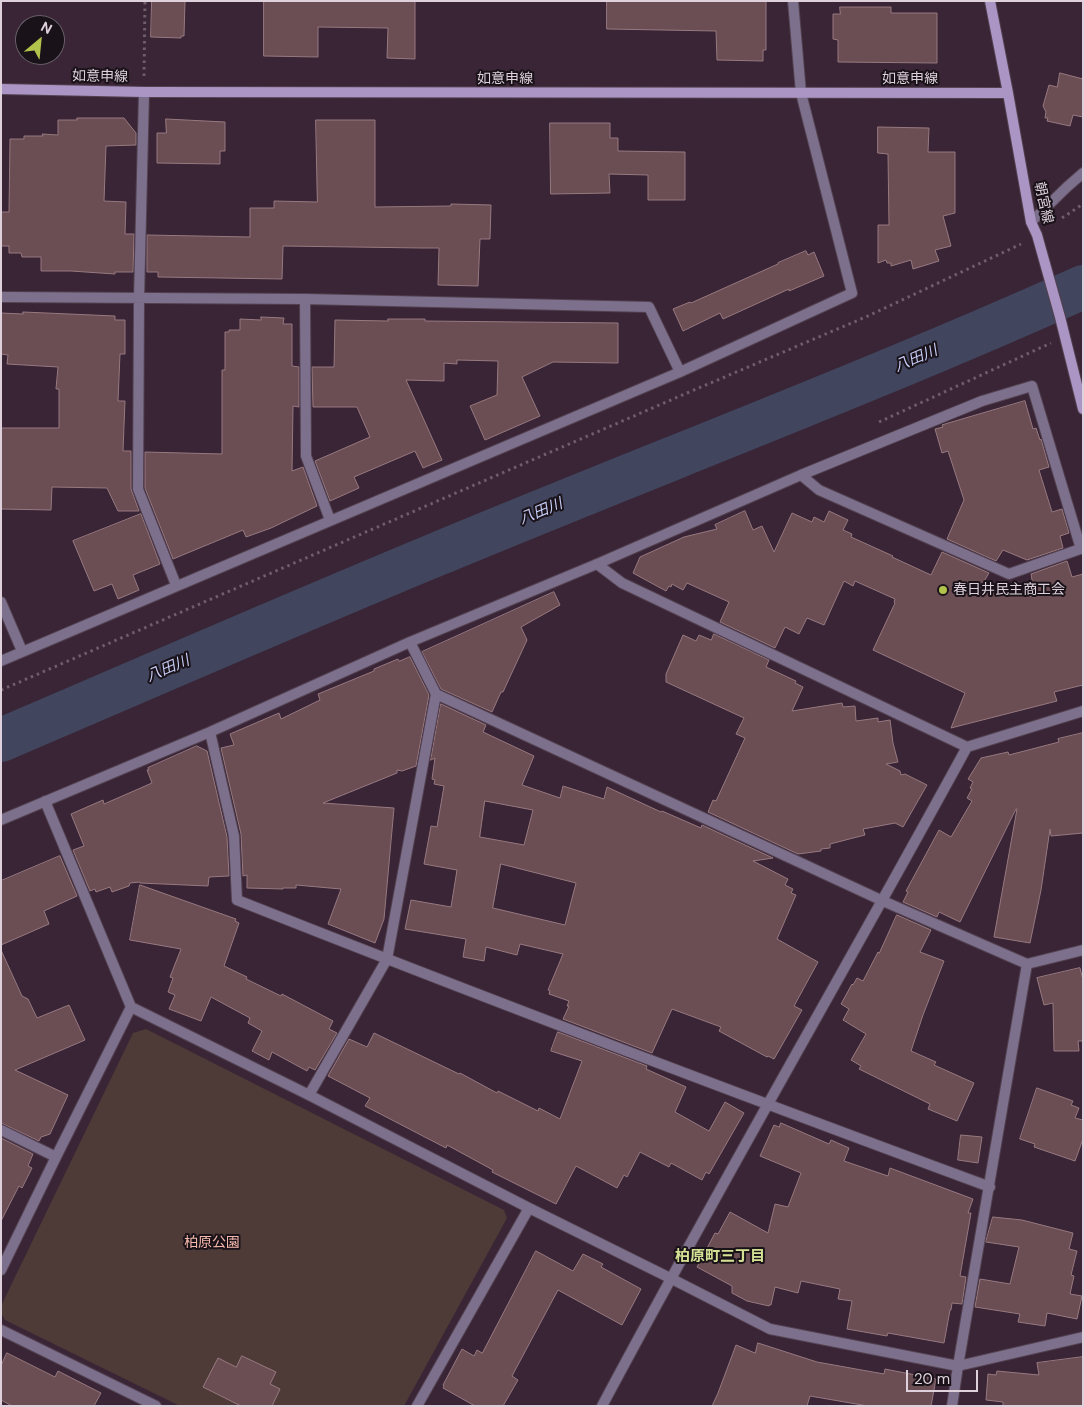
<!DOCTYPE html>
<html>
<head>
<meta charset="utf-8">
<style>
  body { margin:0 }
  #map { position:relative; width:1084px; height:1407px; overflow:hidden; background:#392535; font-family:"DM Sans",sans-serif }
  canvas { display:block }
  .frame { position:absolute; inset:0; border:2px solid #ded1db; pointer-events:none }
  .north { position:absolute; left:15px; top:15px; width:50px; height:50px; box-sizing:border-box; background:#1a1219; border:1px solid #685e67; border-radius:50%; rotate:28deg; font-size:14px; font-weight:700; line-height:20px; text-align:center; color:#ded1db }
  .north::after { content:''; display:block; margin:auto; width:18px; height:22px; background:#b2c34c; clip-path:polygon(50% 0,100% 100%,50% 72%,0 100%) }
  .scale { position:absolute; left:906px; top:1370px; width:72px; height:22px; box-sizing:border-box; border:2px solid #ded1db; border-top:0; padding-left:6px; font-size:15px; line-height:18px; white-space:nowrap; color:#ded1db; -webkit-text-stroke:4px #1a1219; paint-order:stroke }
</style>
</head>
<body>
<div id="map">
<canvas width="1084" height="1407"></canvas>
<div class="frame"></div>
<div class="north">N</div>
<div class="scale">20 m</div>
</div>
<script>
const c = document.querySelector('canvas').getContext('2d');
c.lineJoin = 'round';
function paint(path, color) { c.fillStyle = color; c.fill(path, 'evenodd'); }
function strokePath(path, color, width, dash) { c.strokeStyle = color; c.lineWidth = width; c.lineCap = dash ? 'butt' : 'round'; c.setLineDash(dash || []); c.stroke(path); }
function write(font, color, halo, rows, align = 'center') {
  c.font = font + ' "DM Sans","Noto Sans JP",sans-serif'; c.lineWidth = 4; c.setLineDash([]); c.textBaseline = 'middle'; c.strokeStyle = halo; c.fillStyle = color; for (const [text, x, y, turn = 0] of rows) {
    c.save(); c.translate(x, y); c.rotate((+turn || 0) * Math.PI / 180); c.textAlign = isNaN(turn) ? turn : align; if (halo) c.strokeText(text, 0, 0); c.fillText(text, 0, 0); c.restore();
  }
}
paint(new Path2D(`
  M146 1029 504 1210 507 1218 404 1406H180L5 1320 1 1313V1306L133 1033Z`), '#4e3b37');
strokePath(new Path2D(`
  M1 740C146 678 290 615 435 555 651 465 869 383 1083 287`), '#41455e', 44);
const building = new Path2D(`
  M152 1H185L184 36H181V38L151 37Z
  M264 1H415V59L387 58 388 28 318 27V57L264 56Z
  M607 1H766V50H763V61L717 60 716 31 607 29Z
  M840 7H891V13H937V63L838 62V40L833 39V14H840Z
  M1060 73 1083 79V117L1073 115 1070 126 1047 121 1048 118H1045L1046 112 1043 106 1049 85 1057 87Z
  M77 118H124L136 133V145L106 146 104 201 126 202 125 234H134L133 272H115V274L71 271H41V257H22L21 253H9V246H1V212H9L10 139H24V136H43L42 134 58 135V120H77Z
  M166 119 225 122V151H220V164L157 163V133H166Z
  M316 120H375V207L451 206V204L491 205 490 239H480L478 286 438 285 439 248H422L283 246 282 279 158 277V272H147V235L250 237V208H274V201L317 202Z
  M550 123H610V138H618V151L685 152V200H648V175L609 174 610 193 551 194Z
  M878 127 929 128 928 152H955V213L943 216 951 246 935 250 939 261 913 269 911 260 891 266V263H887L886 260 878 263V225H889L888 154 878 153Z
  M806 251 808 255 814 252 824 276 789 291V289L723 319 720 313 683 331 673 309 690 302 691 303 778 264V263Z
  M23 312 115 316V320H125V354H120L118 401H125L123 451H131V489L139 511H118L107 488 52 487 51 510 1 509V428H59V389H56L58 367 7 364 8 355 1 354V313L23 314Z
  M261 317 284 318 283 324H292V366L299 367V407L293 406 292 471 303 467 317 506 271 528 246 537 243 530 173 559 145 488V452L222 454V370H225V332H229V330H240V319L261 320Z
  M388 319H425V321L618 323V363L553 362 522 377 540 416 485 440 470 406 497 395 498 361 457 360V364L444 363V381L406 380 442 460 423 468 415 451 354 477 359 488 330 501 315 461 370 437 357 407H313L312 367H334L335 320 388 321Z
  M1025 401 1033 429 1036 428 1040 440 1041 439 1049 467 1039 470 1052 512 1062 509 1069 533 1060 536 1063 548 1027 560 1003 550 996 561 947 539 964 500 948 451 942 453 935 429 943 427 942 425 945 424Z
  M745 511 753 530 762 526 774 552 792 513 812 522 814 517 824 522 829 511 848 520 843 530 852 534 851 537 893 556 892 557 931 575 942 552 989 573 980 588 1035 597 1031 574 1067 561 1072 577 1083 574V685L1054 692 1057 701 951 728 965 693 873 650 895 603 894 602 895 599 855 581 853 586 844 581 824 625 807 618 799 634 785 627 775 648 720 622 729 602 687 583 683 590 672 584 671 587 669 586 666 591 633 573 640 557 684 537 717 529 715 525Z
  M141 514 160 564 133 575 139 590 118 599 112 584 94 591 73 541Z
  M554 592 560 605 521 627 527 640 503 692H501L492 712 441 689 422 652Z
  M714 634 769 660 766 667 796 681 795 683 803 687 792 711 842 703 843 707 855 706 856 721 878 718V722L890 720 893 743 898 762 886 764 900 771 901 775 905 774 927 785 903 827 895 823 863 829 865 835 830 844V848L821 849V851L798 854 708 812 713 800 716 801 745 738 736 734 744 718 666 682V674L683 635 696 641 699 635 711 640Z
  M410 657 429 695 416 766 402 771 397 770V773L323 803 394 808 384 919 375 943 328 924 341 889 296 885V888H283V889L247 888V875L243 876 241 834 221 748 234 745 230 734 279 713 281 719 320 700 318 694 374 671V669L398 659 399 661Z
  M441 704 486 725 483 732 534 756 522 785 560 798 563 786 604 799 607 787 661 812 662 811 701 828 702 825 773 858 753 861 788 879 785 885 793 889 791 893 796 895 777 939 818 962 794 1006 802 1010 774 1059 768 1056 767 1057 719 1031 721 1027 672 1009 652 1053 563 1019 569 1006H567L569 1001 549 994 550 991 548 990 563 954 520 944 517 955 486 947 484 961 463 957 466 939 405 929 411 900 451 907 457 870 424 864 431 826 437 827 444 786 434 784 435 780 432 779 435 758 431 760ZM485 801 533 810 524 845 480 837ZM501 864 576 883 565 925 493 908Z
  M1083 733V833L1051 836 1050 829 1041 890 1030 943 994 937 1017 809H1016L960 922 939 912 937 917 903 902 908 892 906 891 939 830 951 837 972 801 967 798 972 789 970 788 973 782 968 779 981 758 1008 752 1009 755 1059 742 1058 739Z
  M197 746 207 751 227 837 229 876 209 877 208 886 140 883V882L130 883 129 886 112 892 110 887 96 892 95 889 90 891 73 850 84 846 71 814 103 800 104 804 152 783 147 770H149L148 768Z
  M60 856 77 896 44 911 49 924 1 945V881Z
  M140 885 236 919 235 921 239 923 224 966 247 977 246 979 281 996 282 994 333 1021 329 1029 337 1033 315 1070 309 1067 307 1071 272 1052 269 1060 252 1051 262 1031 248 1023 250 1018 211 997 201 1021 169 1009 175 995 168 992 173 978 170 977 181 949 130 940Z
  M897 915 931 930 920 952 944 961 923 1015 911 1051 936 1062 934 1065 974 1083 957 1121 928 1109 930 1104 859 1069 861 1066 851 1060 866 1034 843 1020 849 1009 841 1004 852 984 853 985 857 978 863 981 878 952 879 953Z
  M1 950 22 996 28 999 37 1018 69 1005 85 1040 15 1070 68 1095 50 1134 41 1137 39 1141 1 1123Z
  M1080 968 1083 980V1041H1078L1079 1051H1054L1053 1003 1044 1005 1037 978Z
  M558 1032 647 1066 646 1069 686 1087 675 1112 709 1131 725 1102 744 1113 709 1174 706 1172 702 1180 671 1163 669 1167 640 1152 627 1177 624 1175 617 1188 576 1166 556 1204 492 1172 493 1170 447 1145 446 1148 365 1106 370 1098 328 1076 349 1039 367 1047 374 1033 459 1074 460 1073 497 1093 498 1091 538 1111 539 1108 560 1119 582 1061 551 1051Z
  M1037 1088 1073 1101 1071 1105 1079 1108 1075 1118 1083 1120V1139L1075 1161 1034 1147 1035 1144 1020 1139Z
  M781 1123 829 1144 831 1140 849 1148 844 1161 888 1176 890 1168 973 1199 968 1213H971L960 1276 966 1277 962 1304 952 1303 951 1310H950L944 1343 888 1333 887 1336 847 1329 852 1301 838 1299 840 1289 801 1281 798 1293 775 1287 771 1305H769V1306L747 1301 732 1293V1286L697 1267 715 1233 718 1234 730 1212 768 1233 775 1204 788 1207 801 1173 760 1156 774 1125 779 1127Z
  M961 1135 982 1137 978 1163 958 1160Z
  M1 1138 33 1154 28 1166 32 1168 22 1188 19 1186 1 1221Z
  M993 1217 1022 1220 1073 1233 1069 1249 1077 1251 1071 1275 1074 1276 1070 1294 1082 1296 1077 1319 1047 1313 1045 1326 1018 1322 1020 1314 975 1307 980 1279 1010 1284 1019 1247 986 1242Z
  M536 1251 573 1271 583 1254 603 1264 601 1267 641 1289 622 1325 558 1290 512 1376 518 1380 503 1406H475L443 1388 444 1386 443 1385 462 1349 474 1356 477 1350 482 1353Z
  M758 1343 817 1362 884 1374 885 1369 936 1379 931 1406H868L810 1396 807 1406H712L718 1393 736 1345 755 1353Z
  M7 1353 55 1377 58 1371 101 1393 94 1406H12L1 1400V1366Z
  M242 1356 276 1372 270 1384 280 1389 272 1406H241L203 1387 218 1358 236 1367Z
  M1083 1357V1406H1003V1402L986 1400 988 1374 996 1375 997 1371 1039 1375 1037 1363Z`);
paint(building, '#6b4d54');
strokePath(building, '#977980', 1);
const street = new Path2D(`
  M144 92 139 299 138 489 176 585
  M1031 222 1067 187 1083 173
  M1 297 305 299 649 307 680 372
  M305 299 306 456 330 520
  M801 475 819 490 1009 574 1083 548
  M597 564 622 583 967 747
  M1 602 22 651
  M410 642 436 694 883 901 1027 964 1083 950
  M1 661 680 372 852 293 801 93 793 1
  M210 732 234 836 237 900C487 999 738 1094 990 1187
  M1 820 210 732 410 642 597 564 801 475 982 401 1032 386 1081 549
  M131 1007 309 1095 529 1208 670 1278 770 1329 958 1366 1083 1337
  M309 1095 387 959 436 694
  M1 1130 56 1157
  M1 1270 56 1157 131 1007 45 801
  M1 1330 156 1406
  M417 1406 529 1208
  M602 1406C720 1184 847 967 967 747L1083 711
  M952 1406 958 1366 1027 964`);
const secondary = new Path2D(`
  M990 1 1008 93 1031 222 1037 235 1060 317 1083 409
  M1 89 144 92 1008 93`);
strokePath(street, '#534150', 12);
strokePath(secondary, '#534150', 12);
strokePath(new Path2D(`
  M144 76 145 1
  M1062 218 1083 204
  M879 422 1051 343
  M1 690 687 393 868 316 1021 244`), '#6f5d6b', 3, [2.5, 4]);
strokePath(street, '#7d708d', 10);
strokePath(secondary, '#ab95c4', 10);
for (const [x, y, r, color] of [
  [943,590,5,"#b2c34c"]
]) { const dot = new Path2D(); dot.arc(x, y, r, 0, 2 * Math.PI); c.fillStyle = color; c.fill(dot); strokePath(dot, '#1a1219', 2); }
write('14px', '#ded1db', '#1a1219', [
  ["如意申線",100,77,1],
  ["如意申線",505,79],
  ["如意申線",910,79],
  ["朝宮線",1043,203,77]
]);
write('14px', '#ded1db', '#1a1219', [
  ["春日井民主商工会",953,590]
], 'left');
write('14px', '#f5b8ac', '#1a1219', [
  ["柏原公園",212,1243]
]);
write('italic 15px', '#c5ccf6', '#1a1219', [
  ["八田川",916,359,-23],
  ["八田川",541,512,-22],
  ["八田川",168,669,-23]
]);
write('bold 15px', '#d4e195', '#1a1219', [
  ["柏原町三丁目",720,1257]
]);
</script>
</body>
</html>
